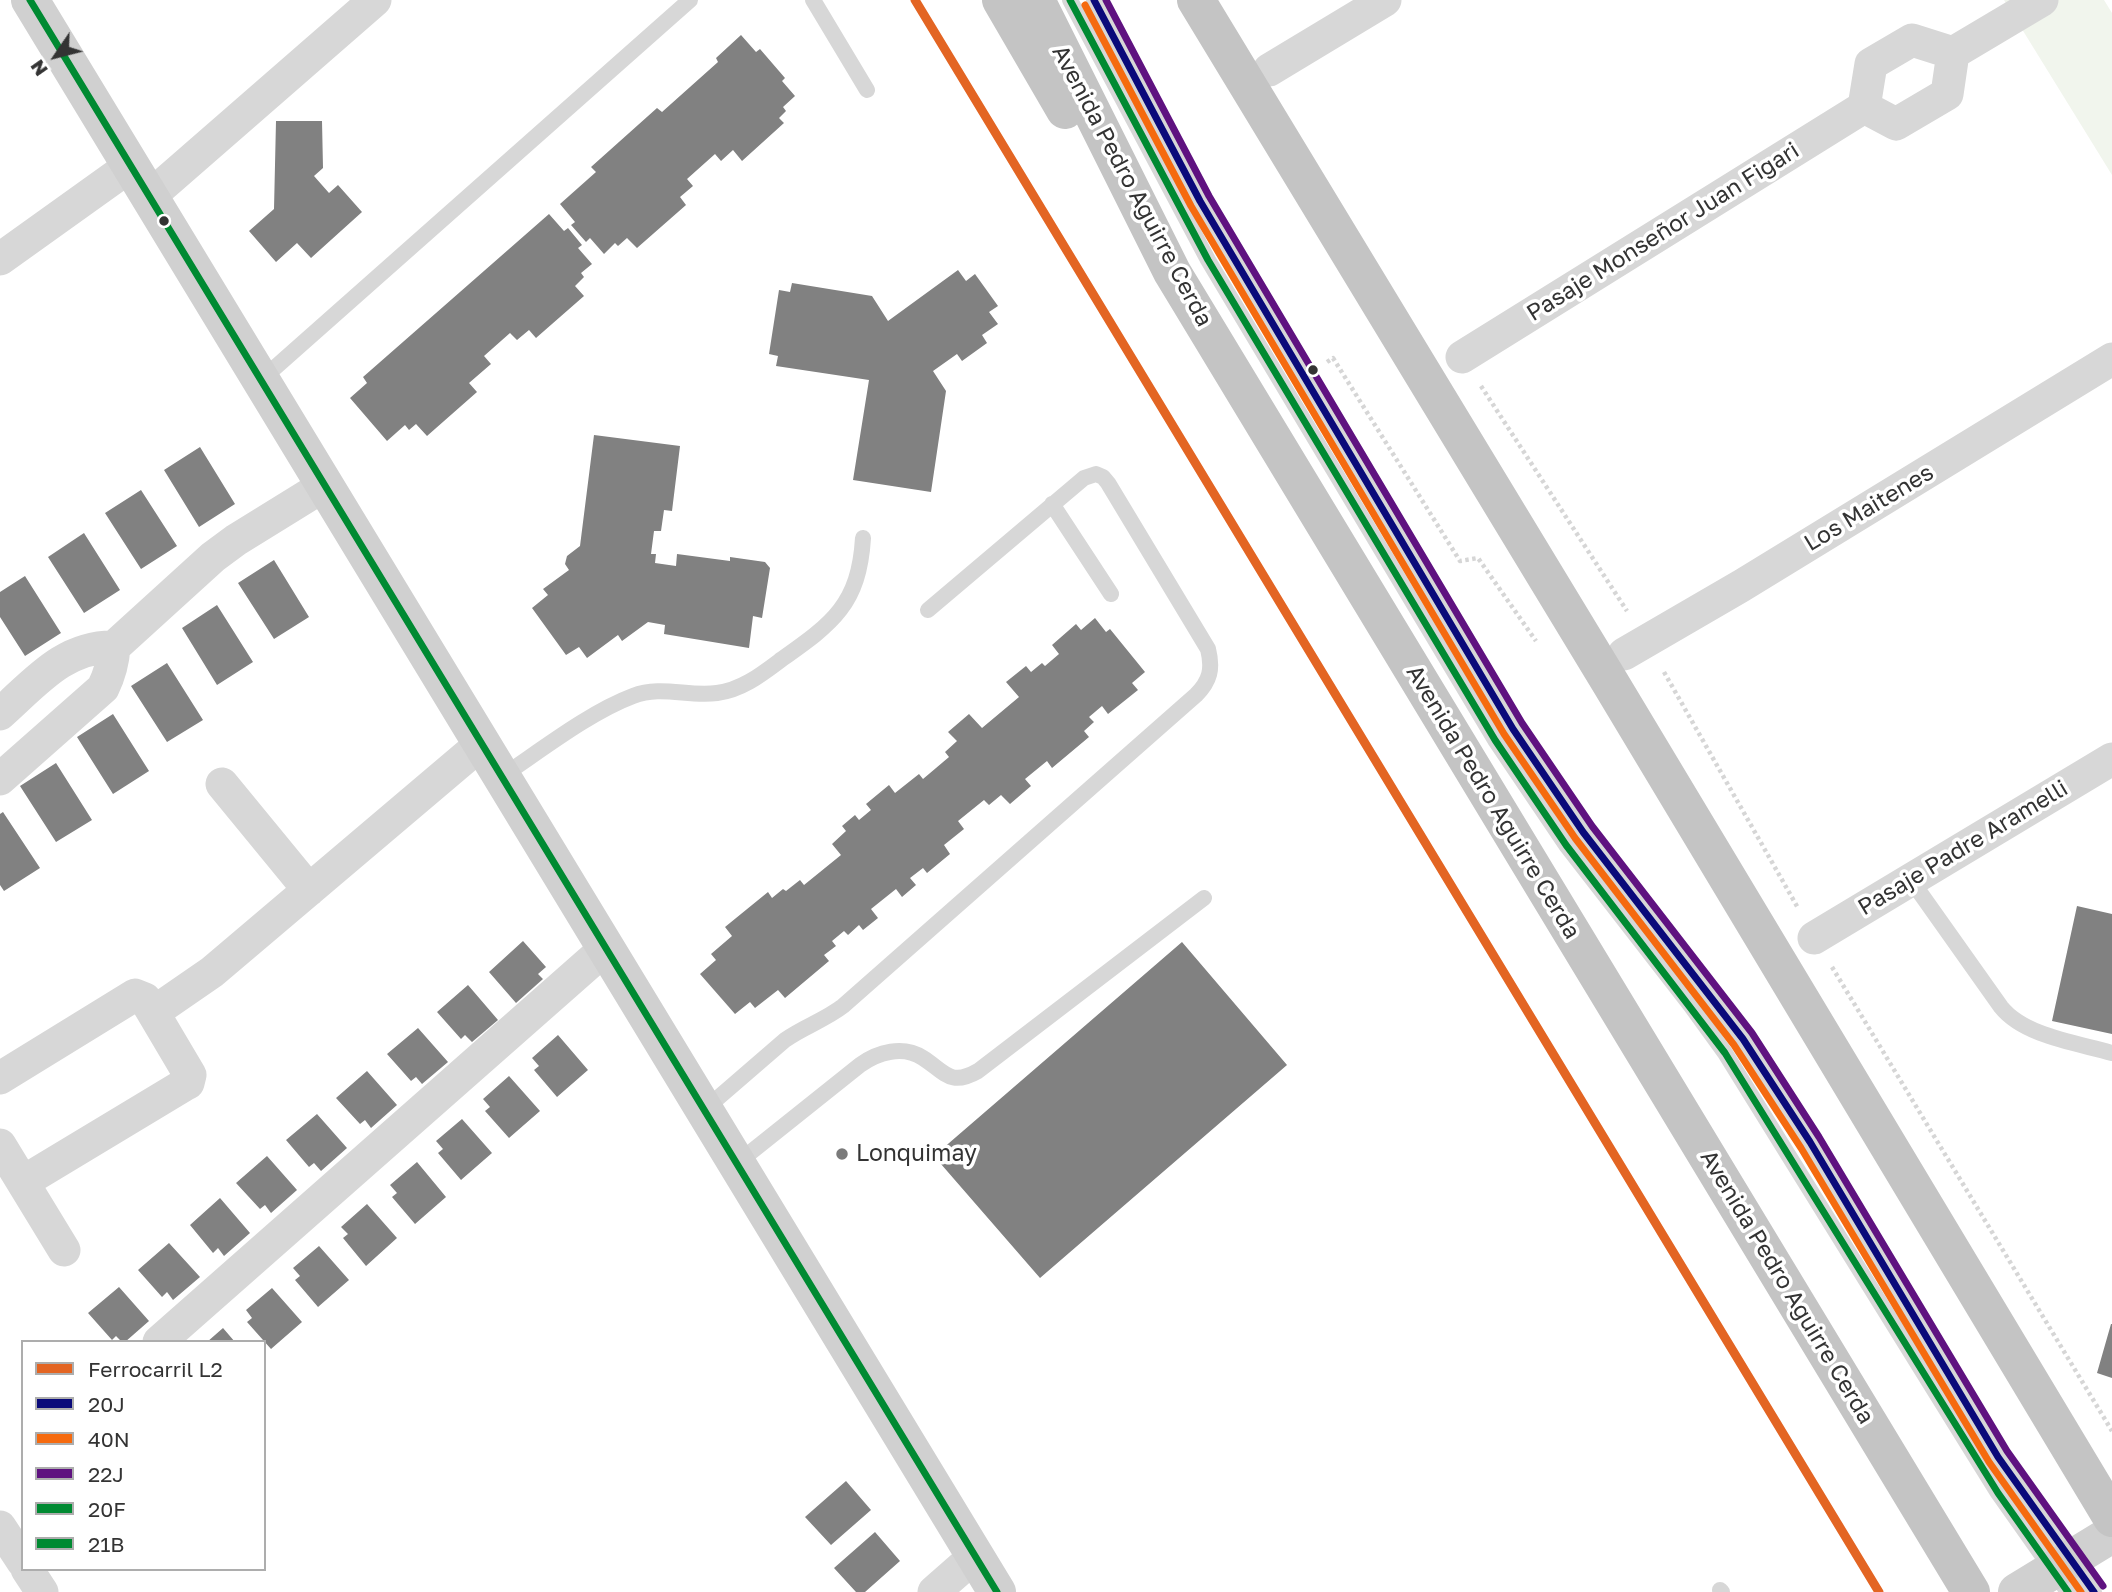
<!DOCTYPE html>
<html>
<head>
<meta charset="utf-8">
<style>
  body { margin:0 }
  #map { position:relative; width:2112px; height:1592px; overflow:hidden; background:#fff; font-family:"Golos Text",sans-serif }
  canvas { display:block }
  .legend { position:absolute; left:21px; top:1340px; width:245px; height:231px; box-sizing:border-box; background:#fff; border:2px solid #adadad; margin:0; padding:9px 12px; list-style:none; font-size:21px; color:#333 }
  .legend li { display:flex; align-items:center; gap:14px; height:35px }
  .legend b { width:35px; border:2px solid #adadad }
  .north { position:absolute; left:21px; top:21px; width:70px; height:70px; -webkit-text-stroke:5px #fff; paint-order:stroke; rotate:235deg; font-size:19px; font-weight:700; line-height:28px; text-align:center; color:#333 }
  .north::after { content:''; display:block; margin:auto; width:24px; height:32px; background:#333; clip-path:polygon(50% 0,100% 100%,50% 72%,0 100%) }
</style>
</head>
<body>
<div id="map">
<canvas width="2112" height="1592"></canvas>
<ul class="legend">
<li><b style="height:9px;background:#e36523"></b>Ferrocarril L2</li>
<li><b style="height:9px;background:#0a0a7a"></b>20J</li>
<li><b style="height:9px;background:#f56a0f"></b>40N</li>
<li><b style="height:9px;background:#5f1280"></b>22J</li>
<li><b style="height:9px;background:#008a32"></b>20F</li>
<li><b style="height:9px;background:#008a32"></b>21B</li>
</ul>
<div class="north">N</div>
</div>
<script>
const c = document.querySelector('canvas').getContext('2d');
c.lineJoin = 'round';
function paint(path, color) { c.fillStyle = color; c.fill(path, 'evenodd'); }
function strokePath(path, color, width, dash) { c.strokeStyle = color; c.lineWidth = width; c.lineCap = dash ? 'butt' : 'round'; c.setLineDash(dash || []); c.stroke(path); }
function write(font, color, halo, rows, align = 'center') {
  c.font = font + ' "Golos Text",sans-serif'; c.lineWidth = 7; c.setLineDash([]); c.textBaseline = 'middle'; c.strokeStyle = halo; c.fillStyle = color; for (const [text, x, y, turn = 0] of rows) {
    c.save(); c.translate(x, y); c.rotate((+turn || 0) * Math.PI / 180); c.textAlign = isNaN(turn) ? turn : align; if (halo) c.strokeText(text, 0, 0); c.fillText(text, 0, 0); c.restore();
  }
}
paint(new Path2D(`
  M2004 0H2104L2112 13V175Z`), '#f1f5ed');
paint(new Path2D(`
  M741 35 756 52 760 49 785 78 782 81 795 96 783 107 786 111 779 118 784 123 742 161 733 150 721 161 715 154 687 179 693 186 680 197 686 205 637 248 627 238 618 246 615 243 604 254 590 238 586 242 571 225 575 222 560 204 596 172 591 167 657 108 662 112 718 62 716 58Z
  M276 121H322L323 168 314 176 329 193 338 185 362 212 311 258 297 243 276 262 249 231 274 209Z
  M549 214 564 231 568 228 582 245 578 248 592 264 581 273 584 277 575 286 584 296 536 338 529 330 517 340 510 333 484 356 491 364 469 383 477 392 427 436 416 424 409 430 405 425 387 441 350 398 367 383 363 377Z
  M958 270 966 281 975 274 998 306 989 312 998 324 982 335 987 343 962 361 957 354 933 371 946 391 931 492 853 480 869 380 776 366 778 356 769 354 779 290 790 292 792 283 872 296 888 321Z
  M594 435 680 446 672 511 664 510 661 531H654L651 554H656L655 563 676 566 677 554 730 561V557L765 562 770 568 762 618 753 616 749 648 664 634 665 625 648 622 622 641 618 635 587 658 579 647 566 655 532 608 548 595 543 589 569 570 565 564 567 556 580 546Z
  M200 447 235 504 199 527 164 470Z
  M141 490 177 546 141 569 105 513Z
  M84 533 120 590 84 613 48 557Z
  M274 560 309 617 274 639 238 583Z
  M25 576 61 633 25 656 0 617V592Z
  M217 605 253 662 217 685 182 628Z
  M1095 618 1106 632 1110 629 1145 672 1132 683 1138 690 1108 714 1102 706 1089 717 1094 722 1084 731 1089 737 1052 768 1047 761 1025 779 1031 786 1010 804 1001 795 989 805 984 800 958 821 964 829 944 845 950 854 927 873 923 868 910 878 916 885 902 897 896 889 871 909 878 918 863 930 859 925 848 935 844 931 832 941 836 946 824 955 829 961 785 998 778 990 755 1008 750 1002 735 1014 700 974 716 960 711 954 732 936 725 927 768 892 772 898 783 889 786 891 800 880 804 885 841 855 832 844 846 831 842 826 855 815 859 820 871 810 866 804 889 785 895 793 919 774 923 779 949 757 945 752 957 741 948 732 969 714 982 728 1019 697 1006 682 1026 666 1031 672 1042 663 1045 666 1059 654 1052 645 1076 624 1081 630Z
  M167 663 203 720 167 742 131 686Z
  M113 714 149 771 113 794 77 737Z
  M56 763 92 820 56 842 20 786Z
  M3 812 40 868 4 891 0 885V814Z
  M2077 906 2112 914V1034L2052 1021Z
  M523 941 546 967 538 974 543 979 516 1003 489 972Z
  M1182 942 1287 1065 1040 1278 934 1156Z
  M468 985 498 1020 472 1042 465 1035 461 1039 437 1012Z
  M418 1028 448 1062 422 1084 416 1077 411 1081 387 1054Z
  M558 1035 588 1070 557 1097 534 1070 539 1066 532 1058Z
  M367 1071 397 1105 371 1128 365 1120 360 1124 336 1098Z
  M509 1076 540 1111 509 1138 485 1111 490 1107 483 1099Z
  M317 1114 347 1148 321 1171 314 1163 309 1167 286 1140Z
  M462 1119 492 1153 461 1180 438 1153 443 1149 436 1141Z
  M267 1156 297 1190 271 1213 265 1205 260 1209 236 1183Z
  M417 1162 446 1197 415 1224 392 1197 397 1193 390 1185Z
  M220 1198 250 1233 224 1256 218 1248 213 1253 190 1225Z
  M367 1204 397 1238 366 1266 343 1238 348 1234 341 1227Z
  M169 1243 200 1277 173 1300 167 1292 162 1297 138 1270Z
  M319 1246 349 1280 318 1307 295 1280 300 1276 293 1268Z
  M119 1287 149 1321 125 1342H122L116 1336 112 1340 88 1313Z
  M272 1288 302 1322 271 1349 247 1322 252 1318 246 1310Z
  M2111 1324H2112V1378L2097 1373Z
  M223 1328 235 1342H207Z
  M846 1481 871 1510 831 1545 805 1517Z
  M875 1532 900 1561 865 1592H856L834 1568Z`), '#818181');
strokePath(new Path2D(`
  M1327 362 1333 358 1460 561 1478 558 1536 641
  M1481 386 1627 611
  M1664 672 1798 908
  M1832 967 2112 1431`), '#d6d6d6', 4.5, [3.5, 3.5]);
strokePath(new Path2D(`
  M813 0 867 90
  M1070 0 1208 260 1495 740 1566 845 1691 1006 1725 1053 1998 1493 2068 1592
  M1094 0 1200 201 1513 729 1583 832 1743 1039 1810 1142 1998 1457 2094 1592
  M261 380 690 0
  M1052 504 1111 594
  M501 777C540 751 590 712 633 696 661 685 688 697 717 693 742 690 762 674 782 659 833 623 859 604 863 538
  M1911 880 2001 1007C2024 1036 2077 1043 2112 1053
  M704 1110 785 1040C803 1027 825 1020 843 1006L1196 695C1210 681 1213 669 1208 649L1108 483 1103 477 1096 474 1084 478 928 610
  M736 1164 860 1065C878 1052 903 1045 923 1058 945 1072 950 1087 978 1071L1204 898
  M1720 1590 1722 1592`), '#d7d7d7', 16);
strokePath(new Path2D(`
  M1953 53 1947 94 1896 124 1864 107 1871 64 1912 40 1953 53 2042 0
  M1269 70 1385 0
  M149 197 375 0
  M0 259 130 166
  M1462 357 1864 107
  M1624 654 1741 586 2112 359
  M0 714C35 683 64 646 114 647L213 557 236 540 325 485
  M0 779 103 688C110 674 113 663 114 647
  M222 784 309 890
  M1814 938 2112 759
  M154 1012 212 972 481 744
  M0 1078 135 995 145 999 190 1075 188 1083 184 1085 23 1182
  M0 1145 64 1250
  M159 1342 606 948
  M0 1527 23 1562
  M27 1569 42 1592
  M934 1592 975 1556`), '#d7d7d7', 33);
strokePath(new Path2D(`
  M30 0 997 1592
  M2017 1592 2112 1534`), '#d0d0d0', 38);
strokePath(new Path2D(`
  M1001 0 1065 110
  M1036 0 1172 272 1971 1592
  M1196 0 1611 684 2112 1518`), '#c4c4c4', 38);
strokePath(new Path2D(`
  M1094 0 1200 201 1513 729 1583 832 1743 1039 1810 1142 1998 1457 2094 1592`), '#0a0a7a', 7);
strokePath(new Path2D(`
  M1085 5 1191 206 1504 734 1575 838 1734 1045 1801 1148 1989 1462 2081 1592`), '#f56a0f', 7);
strokePath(new Path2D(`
  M1106 0 1209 196 1522 723 1592 826 1752 1033 1819 1137 2007 1451 2103 1586`), '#5f1280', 7);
strokePath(new Path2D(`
  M1070 0 1208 260 1495 740 1566 845 1725 1053 1998 1493 2068 1592`), '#008a32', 7);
strokePath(new Path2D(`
  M30 0 997 1592`), '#008a32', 7);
strokePath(new Path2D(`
  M915 0 1879 1592`), '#e36523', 9);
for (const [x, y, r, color] of [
  [164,221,6,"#333"],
  [1313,370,6,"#333"],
  [842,1154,7,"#7a7a7a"]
]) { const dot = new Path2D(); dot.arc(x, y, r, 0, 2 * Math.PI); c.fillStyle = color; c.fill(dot); strokePath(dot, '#fff', 2.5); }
write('23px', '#333', '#fff', [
  ["Avenida Pedro Aguirre Cerda",1132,186,62],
  ["Pasaje Monseñor Juan Figari",1663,232,-32],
  ["Los Maitenes",1869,508,-31],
  ["Avenida Pedro Aguirre Cerda",1493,802,59],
  ["Pasaje Padre Aramelli",1963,848,-31],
  ["Avenida Pedro Aguirre Cerda",1787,1287,59]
]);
write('23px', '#333', '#fff', [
  ["Lonquimay",856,1154]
], 'left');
</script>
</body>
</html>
